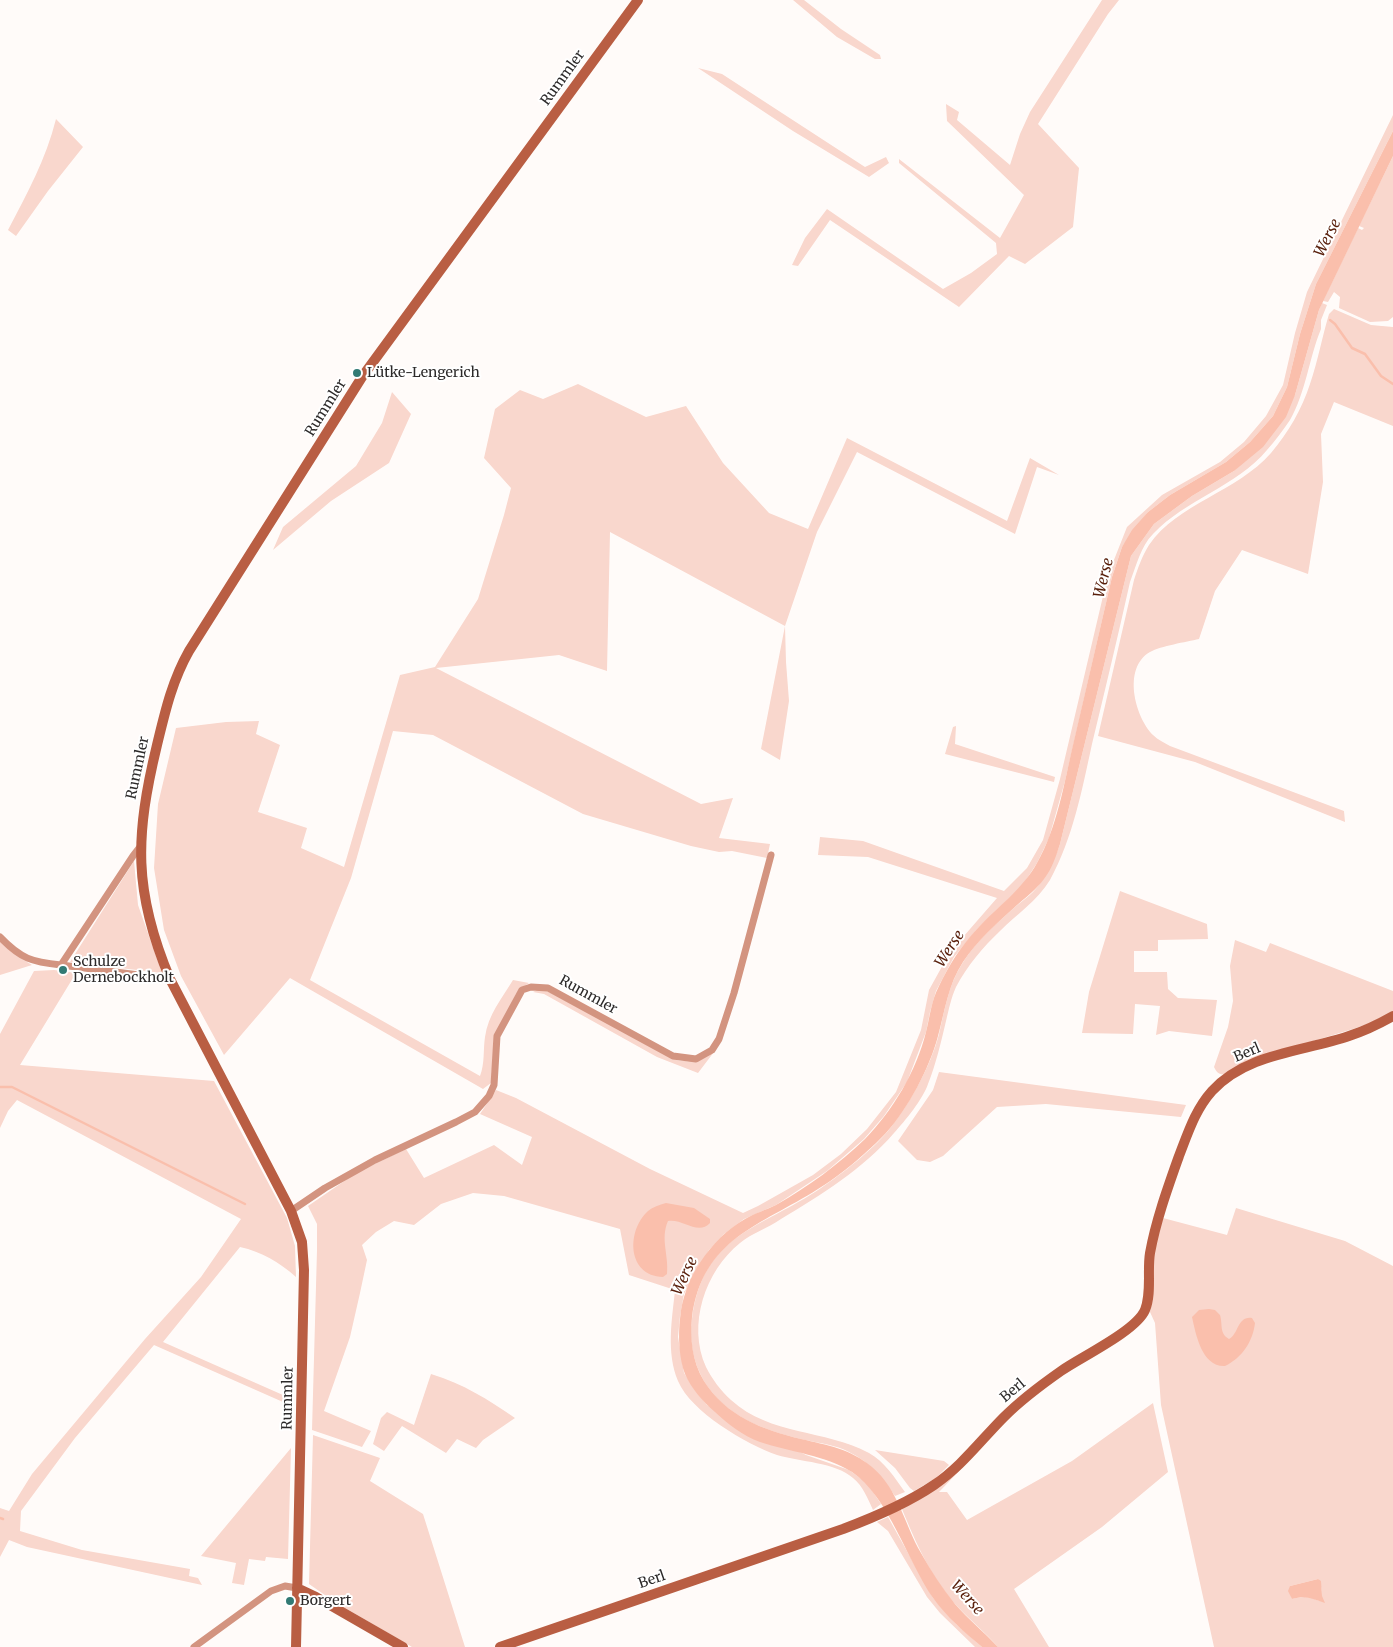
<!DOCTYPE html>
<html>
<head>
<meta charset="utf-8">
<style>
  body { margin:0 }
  canvas { display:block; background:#fffbf9 }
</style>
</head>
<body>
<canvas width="1393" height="1647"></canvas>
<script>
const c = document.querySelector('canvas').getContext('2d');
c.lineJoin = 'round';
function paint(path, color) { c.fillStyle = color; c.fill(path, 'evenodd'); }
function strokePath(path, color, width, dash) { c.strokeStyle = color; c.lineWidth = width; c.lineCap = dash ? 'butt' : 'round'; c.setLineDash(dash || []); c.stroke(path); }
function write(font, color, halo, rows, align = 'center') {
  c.font = font + ' Merriweather,serif'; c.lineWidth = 4; c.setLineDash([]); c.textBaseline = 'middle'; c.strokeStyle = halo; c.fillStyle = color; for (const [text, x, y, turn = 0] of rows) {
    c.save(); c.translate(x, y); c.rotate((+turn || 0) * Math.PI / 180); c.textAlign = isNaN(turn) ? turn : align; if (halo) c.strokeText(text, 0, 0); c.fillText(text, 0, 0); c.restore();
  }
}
paint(new Path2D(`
  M793 0H804L841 29 880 55 881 59H875L837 37Z
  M1102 0H1119L1108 14 1038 124 1079 168 1073 227 1025 264 1009 256 959 307 830 220 798 266 792 265 805 238 827 209 943 289 971 273 997 254 996 243 899 163V159L1000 238 1024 195 947 121 946 104 959 112 957 120 1010 165 1020 134 1030 112Z
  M698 68 722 74 865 167 886 157 889 163 869 177 793 131Z
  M1393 115V131L1316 284 1300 334 1287 387 1273 416 1250 442 1226 462 1170 495 1148 512 1122 547 1112 577 1065 781 1049 838 1037 863 1022 886 978 928 954 957 936 991 930 1012 926 1032 907 1082 884 1116 864 1139 827 1171 776 1205 744 1219 724 1234 709 1250 684 1294 680 1316 678 1337 684 1373 695 1390 707 1405 806 1455 849 1470 867 1483 881 1504 873 1510C868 1499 863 1486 853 1478 835 1462 800 1462 777 1455 746 1444 691 1412 678 1381 666 1352 672 1320 675 1290L629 1275 620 1229 504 1196 473 1193 441 1204 414 1225 394 1221 376 1232 362 1245 367 1260 360 1293 350 1337 324 1411 371 1431 362 1447 312 1430 317 1250V1224L308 1206 356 1173 406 1149 424 1178 494 1145 522 1165 532 1137 480 1114 496 1090 516 1098 650 1169 743 1213 758 1206 813 1175 841 1154 867 1129 896 1092 921 1030 929 990 950 952 997 898 868 857 818 855 820 837 863 841 1004 891 1027 868 1043 840 1060 779 1108 575 1127 527 1162 495 1220 462 1244 442 1266 416 1283 385 1295 333 1307 292Z
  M56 119 83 147 48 191 16 236 8 230C27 194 46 159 56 119Z
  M1393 156V317L1388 321 1370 322 1339 308 1340 297 1334 292 1328 302 1323 301 1358 228 1362 230 1364 228 1359 226Z
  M1322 303 1327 305 1321 320V329C1309 358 1306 392 1290 420 1283 430 1275 441 1267 450 1236 487 1186 499 1153 534 1141 546 1136 566 1130 582 1118 636 1105 690 1092 744 1082 790 1073 838 1050 880 1037 901 1017 914 1000 931 983 947 967 966 956 987 951 998 949 1009 946 1021 941 1042 936 1064 928 1084 923 1099 905 1121 894 1133 863 1169 821 1195 781 1219 768 1228 752 1233 740 1243 705 1271 687 1325 706 1367 712 1379 721 1391 731 1400 771 1436 824 1429 869 1453 884 1461 895 1478 905 1492L895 1496C882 1478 870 1462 849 1452 836 1445 819 1443 805 1440 765 1431 726 1417 704 1381 693 1362 689 1341 692 1319 703 1233 761 1229 821 1188 843 1173 871 1151 888 1131 909 1105 931 1066 939 1034 945 1009 948 986 962 964 975 942 996 924 1015 907 1021 902 1028 897 1033 892 1045 879 1054 861 1060 844L1131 556 1154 524 1192 496 1234 471 1295 395 1319 310Z
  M1334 309 1371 325 1393 327V426L1334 402 1321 434 1323 482 1308 574 1242 550 1215 591 1199 639C1186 642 1161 646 1150 652 1122 668 1135 717 1153 735 1158 740 1165 743 1170 746L1344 811 1345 822 1195 762 1098 736 1134 580C1138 568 1142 556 1149 545 1178 503 1237 492 1271 453 1288 433 1302 409 1310 384 1318 361 1322 337 1329 314Z
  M578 384 646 417 686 406 723 463 769 513 808 529 847 438 1007 521 1030 458 1059 475 1037 467 1015 534 857 452 817 532 785 626 786 662 789 701 780 760 761 749 785 626 610 532 607 671 559 655 436 668 701 804 733 798 719 838 770 844 767 858 732 851 719 852 691 846 583 814 433 735 393 731 351 878 310 980 480 1076C485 1063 483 1050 485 1037 488 1015 502 998 513 980L529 983 521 988 516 994 494 1039 491 1083 483 1089 290 978 224 1055 181 976 164 930 154 868 158 804 176 728 226 722 259 721 256 734 280 745 258 812 307 828 301 848 344 867 400 675 435 667 478 599 504 515 511 488 484 458 495 409 520 390 543 399Z
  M392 392 411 414 389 463 331 501 273 550 283 527 356 466 382 423Z
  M956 726 955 744 1055 777 1054 782 945 754 953 727Z
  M134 861 138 905 162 973 70 962Z
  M1120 891 1207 924 1208 939 1158 940V951H1134V972H1167L1168 989 1178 998 1217 1000 1212 1036 1169 1031 1156 1035 1160 1006 1135 1004 1133 1034 1082 1033 1089 992Z
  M1235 940 1266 952 1270 943 1393 991V1011L1376 1021 1353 1029 1267 1055 1226 1074C1219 1075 1217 1073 1214 1067L1228 1027 1233 1001 1230 966Z
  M0 941 19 957 32 965 0 975Z
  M54 970 76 973 20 1065 214 1081 287 1218 295 1246 296 1277C279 1262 262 1252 240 1247L163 1342 292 1399V1406L154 1345 75 1438 21 1511 20 1531 82 1550 190 1569 189 1576 198 1578 202 1585 27 1547 9 1540 0 1557V1508L9 1511 32 1474 145 1339 201 1277 241 1219 17 1100 8 1111 0 1128V1034L34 971Z
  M537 990 547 991 676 1060C694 1063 699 1060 714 1052L698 1073 657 1057 544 994 533 992Z
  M939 1072 1186 1105 1181 1117 1046 1104 997 1107 943 1156 930 1162 917 1160 898 1141 933 1090Z
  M1236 1208 1345 1241 1393 1266V1647H1214L1161 1405 1155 1323 1150 1312 1155 1241 1163 1218 1227 1235ZM1318 1579C1322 1587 1323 1593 1319 1601 1311 1596 1301 1596 1292 1599L1290 1586Z
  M431 1374C464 1384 487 1399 515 1418L483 1440 476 1448 457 1439 446 1453 402 1426 384 1451 373 1444 381 1418 387 1412 414 1425Z
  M1153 1403 1168 1472 1102 1527 1014 1589 1049 1647H998C985 1632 970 1620 957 1606 931 1578 916 1543 902 1509L962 1466 963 1467 939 1492H947L967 1520 1072 1461Z
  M313 1435 380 1458 370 1481 423 1514 465 1647H412L335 1602 309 1584Z
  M291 1448 288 1559 266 1557 265 1561 249 1559 244 1585 232 1583 236 1563 201 1556Z
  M875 1450 944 1461 949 1465 936 1478 914 1491 910 1488 895 1468Z
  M888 1517 933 1598 956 1624 982 1647H975L940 1613 927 1597 888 1531 877 1522Z`), '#f9d7cd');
paint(new Path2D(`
  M1393 131V156L1319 310 1295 395 1286 417 1263 447 1234 471 1192 496 1154 524 1131 556 1060 844C1056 856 1052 869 1044 879 1036 890 1026 897 1016 906 997 923 977 941 963 962 948 985 945 1010 938 1036 930 1067 908 1109 886 1133 870 1150 839 1177 818 1189 760 1226 703 1238 692 1317 690 1339 692 1361 704 1381 726 1416 763 1430 801 1439 827 1445 851 1449 872 1467 899 1490 904 1524 921 1553 931 1571 942 1588 955 1604 968 1619 984 1632 998 1647H982C964 1632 947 1617 933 1598 908 1562 888 1496 852 1472 825 1455 790 1452 760 1442 743 1436 728 1424 715 1412 703 1402 691 1388 685 1374 679 1359 678 1335 680 1319 683 1280 710 1239 745 1219 755 1213 766 1210 776 1205 808 1187 839 1164 865 1139 893 1110 916 1072 926 1032 930 1017 931 1001 939 986 949 965 961 946 977 929 997 907 1022 890 1037 863 1057 828 1064 784 1073 745 1086 689 1099 633 1112 577L1122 547 1132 530 1148 512 1170 495 1226 462 1250 442 1273 416 1287 387 1300 334 1316 284Z
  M666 1203 694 1208 710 1219V1223C698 1236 682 1218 668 1221 660 1239 669 1255 667 1274L663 1277C627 1276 626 1231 648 1211 653 1207 659 1205 666 1203Z
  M1209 1309 1215 1310 1220 1315C1223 1325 1219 1333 1229 1339 1239 1334 1237 1316 1252 1318L1255 1323C1253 1341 1242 1358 1225 1366 1202 1367 1196 1335 1192 1317L1199 1310Z
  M1318 1579 1321 1581 1322 1596 1325 1603C1311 1599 1307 1595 1292 1599L1288 1591 1290 1586Z`), '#fabfac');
strokePath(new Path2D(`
  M1330 320 1335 324 1352 348 1365 354 1381 376 1393 384
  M0 1087H12L245 1204
  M0 1518 3 1519`), '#fabfac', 2.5);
strokePath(new Path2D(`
  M140 847 133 856 61 965 170 979
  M0 937C21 959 32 962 61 965
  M291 1211 325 1188 375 1160 456 1122 475 1112 489 1096 494 1085 497 1036 522 990 531 987 548 988 673 1056 696 1059 712 1050 719 1039 734 993 771 855
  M194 1647 271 1591 285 1586 297 1588`), '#d39480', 7);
strokePath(new Path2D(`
  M297 1588 316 1597 403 1647
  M296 1647 304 1270 302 1242 291 1211 170 979C133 891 135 836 157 745 165 712 172 681 189 651L362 377 638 0
  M500 1647 843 1529C875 1517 906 1504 934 1485 961 1467 981 1440 1004 1417 1021 1400 1041 1385 1061 1371 1081 1357 1136 1331 1145 1310 1152 1293 1147 1271 1150 1253 1156 1220 1168 1187 1179 1156 1188 1133 1195 1110 1212 1091 1247 1053 1302 1052 1349 1036 1364 1031 1379 1024 1393 1016`), '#b95e43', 10);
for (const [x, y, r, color] of [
  [357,373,5,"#327a74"],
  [63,970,5,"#327a74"],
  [290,1601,5,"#327a74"]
]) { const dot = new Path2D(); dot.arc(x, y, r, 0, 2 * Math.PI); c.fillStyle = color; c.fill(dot); strokePath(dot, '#fff', 2); }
write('14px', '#2c2a2a', '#fff', [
  ["Rummler",563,78,-54],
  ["Rummler",326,408,-58],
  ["Rummler",138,768,-78],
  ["Rummler",588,995,29],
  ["Berl",1247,1053,-23],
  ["Berl",1013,1391,-40],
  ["Rummler",288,1398,-89],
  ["Berl",652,1580,-19]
]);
write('14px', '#2c2a2a', '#fff', [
  ["Lütke-Lengerich",367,373],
  ["Schulze",73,962],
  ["Dernebockholt",73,978],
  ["Borgert",300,1601]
], 'left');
write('italic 15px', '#581e0a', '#fff', [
  ["Werse",1328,238,-63],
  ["Werse",1104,578,-76],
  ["Werse",950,949,-57],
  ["Werse",685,1276,-65],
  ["Werse",967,1598,48]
]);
</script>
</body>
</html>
